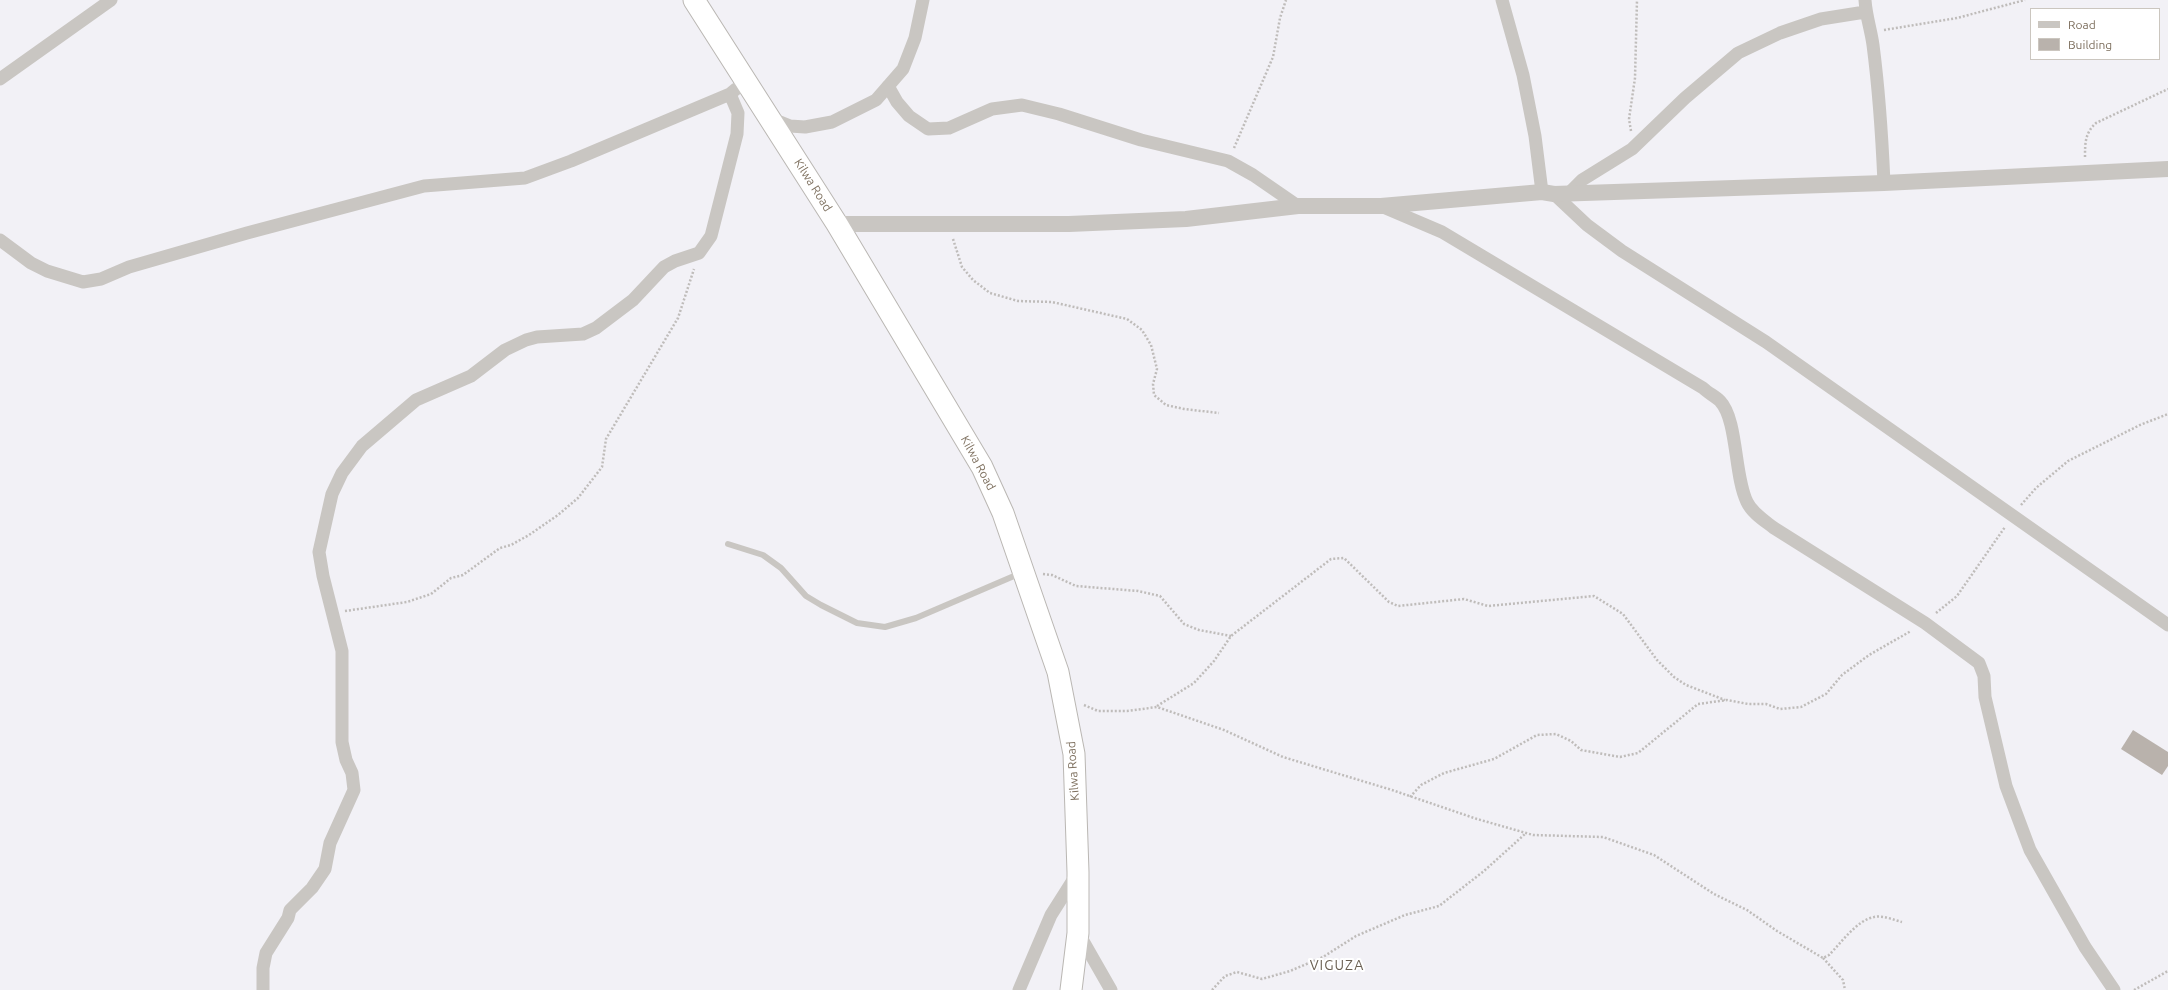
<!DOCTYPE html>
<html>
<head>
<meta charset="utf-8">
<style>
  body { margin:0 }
  #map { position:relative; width:2168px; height:990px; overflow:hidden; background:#f2f1f6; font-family:Ubuntu,sans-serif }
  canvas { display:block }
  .legend { position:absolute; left:2030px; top:8px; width:130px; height:52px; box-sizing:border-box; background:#fff; border:1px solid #cbc6bf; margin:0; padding:5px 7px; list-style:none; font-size:12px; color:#7e705f }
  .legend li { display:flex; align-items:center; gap:8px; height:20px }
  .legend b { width:20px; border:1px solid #cbc6bf }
</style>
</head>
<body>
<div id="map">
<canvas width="2168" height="990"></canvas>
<ul class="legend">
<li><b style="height:5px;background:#c9c6c2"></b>Road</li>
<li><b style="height:11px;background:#b9b2ac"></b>Building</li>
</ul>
</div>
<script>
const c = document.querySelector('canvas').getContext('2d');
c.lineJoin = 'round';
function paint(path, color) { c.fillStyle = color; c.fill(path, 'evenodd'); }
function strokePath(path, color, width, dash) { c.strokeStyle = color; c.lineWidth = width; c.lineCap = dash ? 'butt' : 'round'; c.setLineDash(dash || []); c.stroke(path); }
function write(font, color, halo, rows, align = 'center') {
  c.font = font + ' Ubuntu,sans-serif'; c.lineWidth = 4; c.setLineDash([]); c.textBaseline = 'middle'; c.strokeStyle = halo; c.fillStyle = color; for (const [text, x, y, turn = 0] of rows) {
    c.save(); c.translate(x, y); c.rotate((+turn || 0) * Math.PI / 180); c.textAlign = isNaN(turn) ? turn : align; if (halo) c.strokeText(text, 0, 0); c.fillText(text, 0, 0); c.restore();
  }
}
paint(new Path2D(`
  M2133 730 2168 752V766L2162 775 2121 749Z`), '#b9b2ac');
const trunk = new Path2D(`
  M694 0 837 224 982 467 1003 513 1058 672 1074 754 1078 872V933L1071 990`);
strokePath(trunk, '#bab7b3', 23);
strokePath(new Path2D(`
  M1884 30 1957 18 2025 0
  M1631 131 1629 119 1635 78 1637 0
  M1234 148 1273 57 1280 18 1286 0
  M2085 157C2085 143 2085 133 2096 123L2168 89
  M953 239 962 267 973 280 990 293 1018 301 1052 302 1127 319 1142 330 1151 345 1157 369 1153 384 1154 395 1166 405 1184 409 1219 413
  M2021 505 2036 488 2068 461 2140 425 2168 414
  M1043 574 1052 575 1076 586 1138 591 1160 596 1184 624 1199 630 1231 636
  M345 611 407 602 431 594 451 578 463 575 500 548 511 545 529 535 558 515 578 498 602 467 606 439 678 318 694 269
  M1936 613 1957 596 2005 527
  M1084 705 1098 711H1127L1157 707 1224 730 1283 757 1392 790 1477 819 1533 835 1603 837 1654 855 1714 894 1747 910 1777 931 1823 958 1829 955C1841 943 1857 920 1874 917 1883 915 1894 920 1902 922
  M1157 706 1194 683 1214 661 1231 636 1331 559 1344 558 1389 602 1398 606 1464 599 1488 606 1594 596 1623 614 1657 660 1674 677 1686 685 1725 700
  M1410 797 1421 785 1444 773 1494 759 1537 735 1556 734 1571 741 1581 750 1620 757 1638 753 1698 704 1727 700 1748 704H1766L1780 709 1801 707 1826 694 1842 675 1869 655 1911 631
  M1823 958 1843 980 1845 990
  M1212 990 1225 976 1237 972 1262 979 1290 971 1323 957 1356 936 1405 915 1439 906 1484 871 1525 834
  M2134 990 2168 971`), '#bfbcba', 2.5, [2, 2]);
strokePath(new Path2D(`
  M728 544 763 555 781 568 806 596 821 605 857 623 885 627 916 618 1021 573`), '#c9c6c2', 6);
strokePath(new Path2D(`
  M1502 0 1523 75 1535 136 1542 192
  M1865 0C1866 16 1871 30 1873 45 1879 91 1882 137 1884 183
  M0 79 111 0
  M888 86 897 102 909 116 928 129 949 128 992 109 1022 105 1059 114 1141 140 1228 161 1253 175 1298 206
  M770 118 790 126 805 127 832 122 876 100 903 69 915 38 923 0
  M1570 192 1582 180 1632 149 1685 98 1738 53 1780 33 1821 19 1865 12
  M1554 194 1587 225 1622 251 1766 342 2168 625
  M1381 206 1442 232 1703 388C1708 393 1715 396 1720 401 1738 420 1734 476 1747 502 1752 513 1765 521 1774 528L1925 623 1979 663 1984 676 1985 697 2006 786 2030 850 2085 947 2114 990
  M0 240 31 263 47 271 83 282 101 279 129 267 247 233 424 186 525 178 571 161 730 94 736 89
  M1079 934 1111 990
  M263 990V968L266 953 288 918 290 910 312 888 325 869 330 843 354 790 352 773 346 760 342 742V651L323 576 319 552 332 494 342 473 362 446 416 400 471 376 505 350 526 340 537 337 583 334 596 328 633 300 664 267 675 261 699 253 711 236 737 134 738 113 730 94
  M1019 990 1051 915 1077 874`), '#c9c6c2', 13);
strokePath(new Path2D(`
  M837 224H1069L1186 219 1298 206H1381L1542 192 1554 194 1884 183 2168 169`), '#c9c6c2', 16);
strokePath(trunk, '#fff', 21);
write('12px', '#7e705f', '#fff', [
  ["Kilwa Road",813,185,58],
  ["Kilwa Road",978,463,62],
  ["Kilwa Road",1073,771,-94]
]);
c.letterSpacing = '1px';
write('14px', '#695e51', '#fff', [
  ["VIGUZA",1337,965]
]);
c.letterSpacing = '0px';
</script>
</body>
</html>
